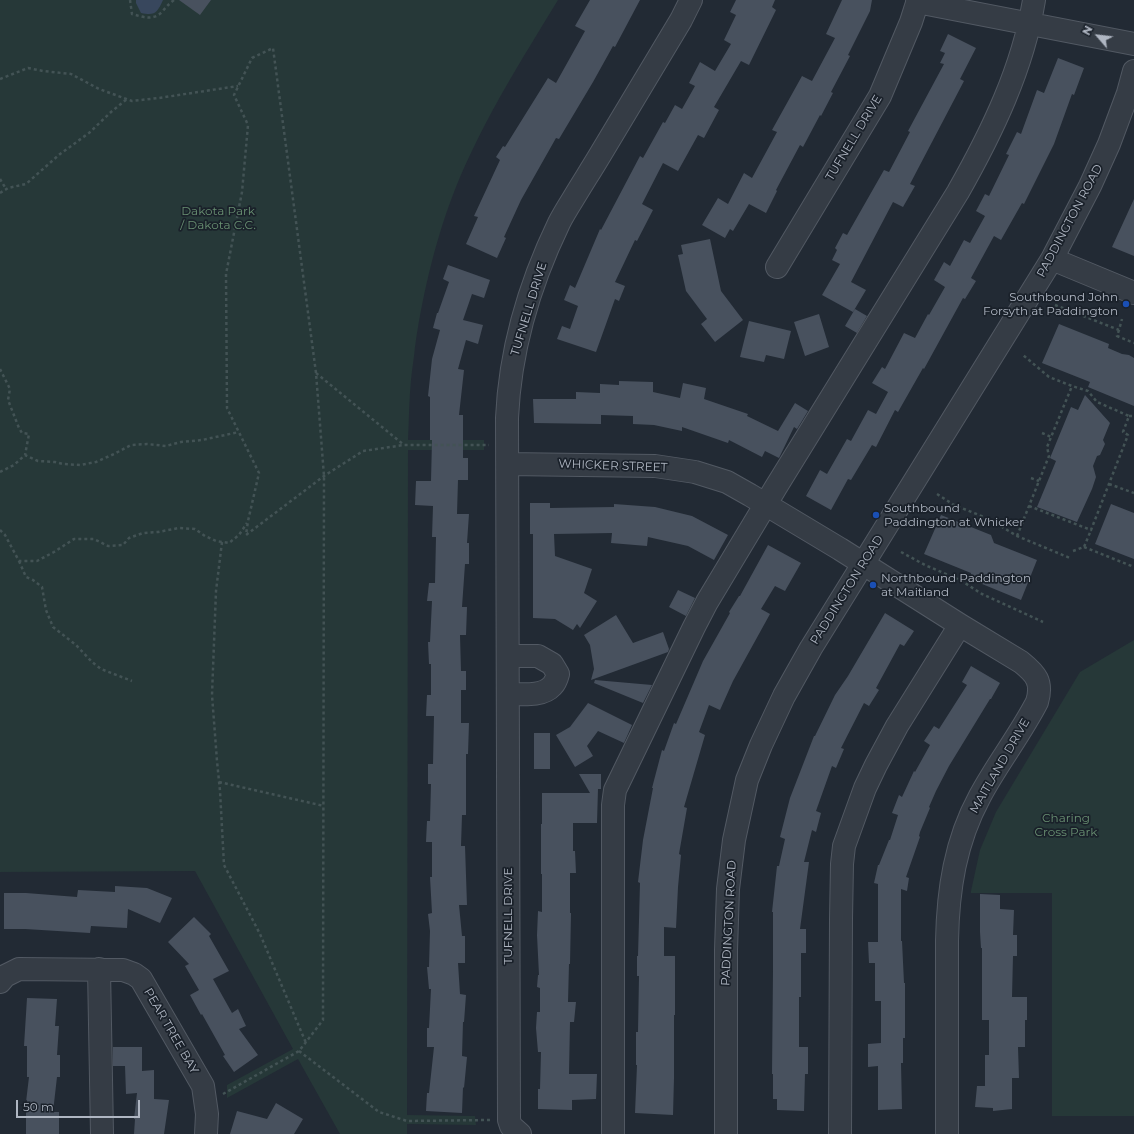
<!DOCTYPE html>
<html>
<head>
<meta charset="utf-8">
<style>
  body { margin:0 }
  #map { position:relative; width:1134px; height:1134px; overflow:hidden; background:#222a34; font-family:Montserrat,sans-serif }
  canvas { display:block }
  .north { position:absolute; left:1078px; top:16px; width:40px; height:40px; -webkit-text-stroke:3px #1a212a; paint-order:stroke; rotate:298deg; font-size:11px; font-weight:700; line-height:16px; text-align:center; color:#afb6c2 }
  .north::after { content:''; display:block; margin:auto; width:14px; height:18px; background:#afb6c2; clip-path:polygon(50% 0,100% 100%,50% 72%,0 100%) }
  .scale { position:absolute; left:16px; top:1100px; width:124px; height:18px; box-sizing:border-box; border:2px solid #afb6c2; border-top:0; padding-left:5px; font-size:12px; line-height:14px; white-space:nowrap; color:#afb6c2; -webkit-text-stroke:3px #1a212a; paint-order:stroke }
</style>
</head>
<body>
<div id="map">
<canvas width="1134" height="1134"></canvas>
<div class="north">N</div>
<div class="scale">50 m</div>
</div>
<script>
const c = document.querySelector('canvas').getContext('2d');
c.lineJoin = 'round';
function paint(path, color) { c.fillStyle = color; c.fill(path, 'evenodd'); }
function strokePath(path, color, width, dash) { c.strokeStyle = color; c.lineWidth = width; c.lineCap = dash ? 'butt' : 'round'; c.setLineDash(dash || []); c.stroke(path); }
function write(font, color, halo, rows, align = 'center') {
  c.font = font + ' Montserrat,sans-serif'; c.lineWidth = 3.5; c.setLineDash([]); c.textBaseline = 'middle'; c.strokeStyle = halo; c.fillStyle = color; for (const [text, x, y, turn = 0] of rows) {
    c.save(); c.translate(x, y); c.rotate((+turn || 0) * Math.PI / 180); c.textAlign = isNaN(turn) ? turn : align; if (halo) c.strokeText(text, 0, 0); c.fillText(text, 0, 0); c.restore();
  }
}
paint(new Path2D(`
  M0 0H558C527 51 495 101 470 155 442 213 424 283 415 347 414 358 412 369 411 380 409 400 409 420 408 440H484V450H408L407 1115 475 1116 476 1125 407 1124V1134H340L298 1059 227 1098V1085L293 1049 195 871 0 872Z
  M1134 640V1116H1052V893H971V891L980 850 996 812 1080 672Z`), '#263838');
paint(new Path2D(`
  M136 0H163C157 13 155 16 141 13L136 3Z`), '#38475d');
paint(new Path2D(`
  M179 0H211L200 15Z
  M590 0H640L615 47 613 46 593 82 559 139 556 138 521 200 504 237 506 238 497 258 466 244 478 217 474 216 500 160 496 157 503 146 505 147 548 78 556 83 585 31 575 26Z
  M736 0H775L772 7 776 10 749 65 741 61 714 107 719 110 704 138 698 135 678 171 663 163 642 204 653 210 637 241 635 240 615 282 625 286 619 301 615 299 596 352 557 339 562 326 570 329 578 306 564 300 570 285 575 288 600 229 601 230 640 156 643 158 663 122 665 123 675 105 682 109 695 86 689 83 700 62 715 71 731 44 724 40 736 15 730 12Z
  M842 0H872L870 11 848 55 850 56 831 92 833 93 821 116 820 115 803 147 800 145 776 190 777 191 766 213 749 204 733 231 730 229 725 238 702 225 718 198 728 204 744 173 752 178 777 132 772 130 802 76 812 81 835 38 826 34Z
  M948 34 976 48 960 79 964 81 910 184 915 186 903 207 893 202 851 282 866 290 853 312 822 295 840 264 832 260 837 250 835 248 843 233 847 235 884 170 889 172 910 132 908 131 944 64 940 63 945 53 940 51Z
  M1058 58 1084 68 1074 95 1072 94 1054 144 1024 204 1022 203 1001 240 994 236 971 278 976 281 965 299 963 298 924 369 923 368 898 412 895 410 876 447 872 445 851 480 848 479 831 510 806 496 820 470 827 474 847 439 851 441 868 410 876 414 888 392 872 383 882 367 885 369 904 333 915 338 928 314 929 315 945 287 934 280 944 262 950 266 964 240 970 243 985 216 976 211 985 194 989 196 1009 155 1006 154 1017 132 1021 134 1037 90 1044 93Z
  M1134 199V256L1112 247Z
  M710 239 721 291 743 320 715 342 701 324 707 319 686 291 678 255 683 254 681 245Z
  M448 265 490 280 484 298 472 294 463 320 483 325 478 344 466 340 458 369 464 370 459 415H463V458H468V480H458L457 514H469L467 543H469V564H465L462 607H467L466 635H460L461 671H466V690H461V723H469L468 754H466V815H462L461 846H465L467 905H459L462 936H465V963H458L460 994 466 995 464 1022H463L462 1056 467 1057 464 1088 463 1087 462 1113 426 1111 427 1093H429L434 1047H427V1028H429L431 989H429L427 967H429L430 931 428 914 432 913 430 877H432V842H426L427 821H430L431 784H428V764H433L434 716H426L427 695H431V664H429L428 642H430L432 601H427L429 583H435L436 537H432L433 506 415 505 416 481H431L432 440H430V397L428 396 432 359 440 330 433 328 437 313H438L449 282 443 279Z
  M855 309 867 316 857 333 845 326Z
  M819 314 829 347 805 356 794 322Z
  M749 321 791 331 784 359 766 355 764 362 740 357Z
  M1059 324 1109 344 1108 348 1122 354 1129 355 1134 358V406L1088 387 1090 382 1042 363Z
  M619 381 653 382V392L680 398 683 383 706 388 704 399 748 414 747 416 778 431 795 403 808 411 797 429 794 427 779 458 765 451 762 457 729 440 728 443 682 427V431L654 425 633 424V416L601 415V424L534 423 533 399H576V392L600 393V384L619 385Z
  M1085 395 1110 423 1103 440 1105 444 1100 455 1097 456 1093 466 1096 477 1092 489 1077 522 1037 507 1056 461 1050 458 1071 407 1078 410Z
  M530 503H550V508L614 507V504L655 507 692 516 728 535 714 560 688 546 648 537 647 546 611 543 612 533 554 534 555 556 592 569 584 593 597 601 580 628 577 624 573 630 555 619 533 618V534H530Z
  M1111 504 1134 513V559L1095 544Z
  M941 515 991 535 994 543 1037 560 1021 600 970 579 971 573 924 554Z
  M768 545 801 563 785 591 775 586 761 609 770 614 733 681 720 710 709 705 699 732 705 735 684 807 687 808 679 854 681 855 678 887 676 928 664 927V956H675V1015H674V1078L673 1115 635 1113 637 1065H636V1032H638L639 976H637V956H638L640 883 638 882 643 840 653 788H652L662 750 664 751 674 723 676 724 703 661 730 613 729 612 739 596H740Z
  M678 590 695 598 686 616 669 607Z
  M885 613 914 631 904 646 900 644 876 688 879 690 869 706 864 703 841 748 844 749 836 768 832 766 816 811 821 813 816 832 812 830 804 862H809L800 929H806V953H801V997H799V1047H808V1074H805L804 1111 777 1110V1099H773V1074H772L773 971V912H772L777 866H779L785 839 780 837 790 798 814 736H815L835 695 848 676Z
  M616 615 633 643 663 632 669 649 668 652 591 680 594 669 590 645 584 635Z
  M971 666 1000 683 991 699H990L949 766 936 791 929 807 930 808 920 832 919 836 920 837 906 877 909 878 907 891 901 889V941H902L904 983H905V1038H903V1063H901L902 1109 878 1110V1066L868 1067V1044L881 1043V1001H875V963H869L868 942H878V884L874 883 878 865H879L889 840H890L898 815 892 813 899 795 902 797 914 771 915 772 930 745 924 741 934 726 939 729 967 685 962 682Z
  M595 680 652 685 643 703 594 683Z
  M588 703 632 725 624 743 598 731 587 746 593 756 575 767 556 735 570 727Z
  M534 733H550V769H534Z
  M579 774H601V789H598L597 823H573V851H575L576 873H570V913H571L570 964H569L568 1002H576L574 1022H570L569 1074H597L596 1099 572 1100V1110L538 1109V1089H540L541 1052H538L536 1028 537 1012H540V988L537 987 538 975H539L537 935 538 911 542 912V874H541V824H542V793H590Z
  M115 886 147 888 172 898 160 923 128 909 127 928 91 926 90 933 25 929H4V893H26L77 897 78 890 115 892Z
  M980 894 1000 895V909L1014 910 1013 935H1017V956H1013L1012 997H1027V1020H1025V1047H1018L1019 1078H1012V1109L993 1111V1108L975 1107 977 1086H985V1055H989V1020H982V948H981L980 932Z
  M194 917 211 934 209 936 229 971 213 979 232 1013 238 1009 246 1026 239 1029 258 1055 234 1072 223 1056 225 1055 202 1014 201 1015 190 995 199 990 185 966 189 964 168 942Z
  M27 998 57 999 55 1026H59L57 1055H60V1077H57L53 1112H59V1134H26V1102L29 1077H27V1046H24Z
  M113 1047H142V1071L154 1070V1099L169 1100 164 1134H134L135 1119H134L137 1093 126 1094 125 1066H113Z
  M276 1103 303 1119 294 1134H230L237 1111 267 1119Z`), '#48515e');
const minor = new Path2D(`
  M917 2 1134 44
  M1052 259 1134 293
  M777 267 880 96 911 22 918 0
  M508 464 655 466 695 472 727 482 750 495 840 549 960 625 1021 662C1036 674 1043 682 1037 702 1020 735 997 764 980 796 955 842 948 890 947 941V1134
  M508 656H538L552 664 558 674C557 678 555 683 552 686 542 697 522 694 508 694
  M99 969 102 1134
  M0 982 5 976 19 969 123 970 134 974 141 979 203 1086 207 1114 206 1134
  M520 1134 511 1126 509 1120 507 418C510 350 530 283 559 223 563 215 568 207 573 199 582 184 591 170 600 155 627 110 654 65 681 20L691 0
  M613 1134V805L615 790 694 627 707 602 776 487 958 192C992 132 1023 68 1034 0
  M726 1134V950L728 889 734 840 747 780 761 745 784 696 811 648 1052 259 1090 186 1109 144 1128 93 1134 71
  M840 1134 841 919 842 864 844 846 865 788 876 765 897 726 960 625`);
strokePath(minor, '#525963', 24);
strokePath(new Path2D(`
  M130 0 132 14C143 17 153 21 162 12 166 7 169 4 174 0
  M0 79 28 68 43 71 71 74 99 89 132 101 159 98 238 86
  M0 179 6 189
  M0 193 8 188 26 184 60 154 89 133 111 112 127 99
  M1055 305 1119 330 1122 319
  M1119 330 1117 336 1134 343
  M0 369 10 389 8 400 19 428 22 433 29 434 25 455
  M316 373 404 445
  M1129 416H1134
  M1042 433 1051 437
  M0 472 14 465 25 455 38 461 55 462 63 464 80 465 96 462 114 454 131 445 147 444 166 446 181 442 202 440 239 432
  M1031 478 1039 481
  M1109 484 1134 493
  M937 494 954 505 989 519 1017 536 1070 558
  M1029 506 1091 530 1128 435 1123 432 1129 416 1097 402 1088 391 1072 386
  M0 530 5 535 19 561H37L54 552 74 539H94L108 546 123 545 129 538 143 533 158 532 179 528 195 529 205 536 216 541 229 543 239 535 247 523
  M1017 536 1049 456 1047 447 1072 386 1049 377 1023 355
  M222 542 216 591 212 695 217 761 220 791 224 865 260 934 306 1043
  M1084 547 1134 567
  M1073 551 1084 547 1091 530
  M901 552 925 565 960 580 982 594 1043 622
  M19 561 26 577 33 580 42 587 46 610 53 627 76 645 92 662 101 669 132 681
  M219 782 324 806
  M299 1051 379 1112 407 1121 491 1120
  M223 1094 299 1051 323 1020 324 476 316 373 273 48 252 58 234 95 248 125 242 192 226 274 227 408 259 473 248 521 246 535 324 476 363 451 404 445H489`), '#435355', 2.5, [3, 3]);
strokePath(minor, '#353c45', 22);
for (const [x, y, r, color] of [
  [1126,304,4,"#1a4fb4"],
  [876,515,4,"#1a4fb4"],
  [873,585,4,"#1a4fb4"]
]) { const dot = new Path2D(); dot.arc(x, y, r, 0, 2 * Math.PI); c.fillStyle = color; c.fill(dot); strokePath(dot, '#1a212a', 1.5); }
write('12px', '#afb6c2', '#1a212a', [
  ["TUFNELL DRIVE",854,138,-59],
  ["PADDINGTON ROAD",1070,221,-62],
  ["TUFNELL DRIVE",529,309,-73],
  ["WHICKER STREET",613,466,2],
  ["PADDINGTON ROAD",847,590,-58],
  ["MAITLAND DRIVE",1000,766,-60],
  ["TUFNELL DRIVE",508,916,-90],
  ["PADDINGTON ROAD",729,923,-87],
  ["PEAR TREE BAY",171,1031,60]
]);
write('12px', '#699072', '#1a212a', [
  ["Dakota Park",218,211],
  ["/ Dakota C.C.",218,225],
  ["Charing",1066,818],
  ["Cross Park",1066,832]
]);
write('12px', '#afb6c2', '#1a212a', [
  ["Southbound John",1118,297,"right"],
  ["Forsyth at Paddington",1118,311,"right"],
  ["Southbound",884,508],
  ["Paddington at Whicker",884,522],
  ["Northbound Paddington",881,578],
  ["at Maitland",881,592]
], 'left');
</script>
</body>
</html>
